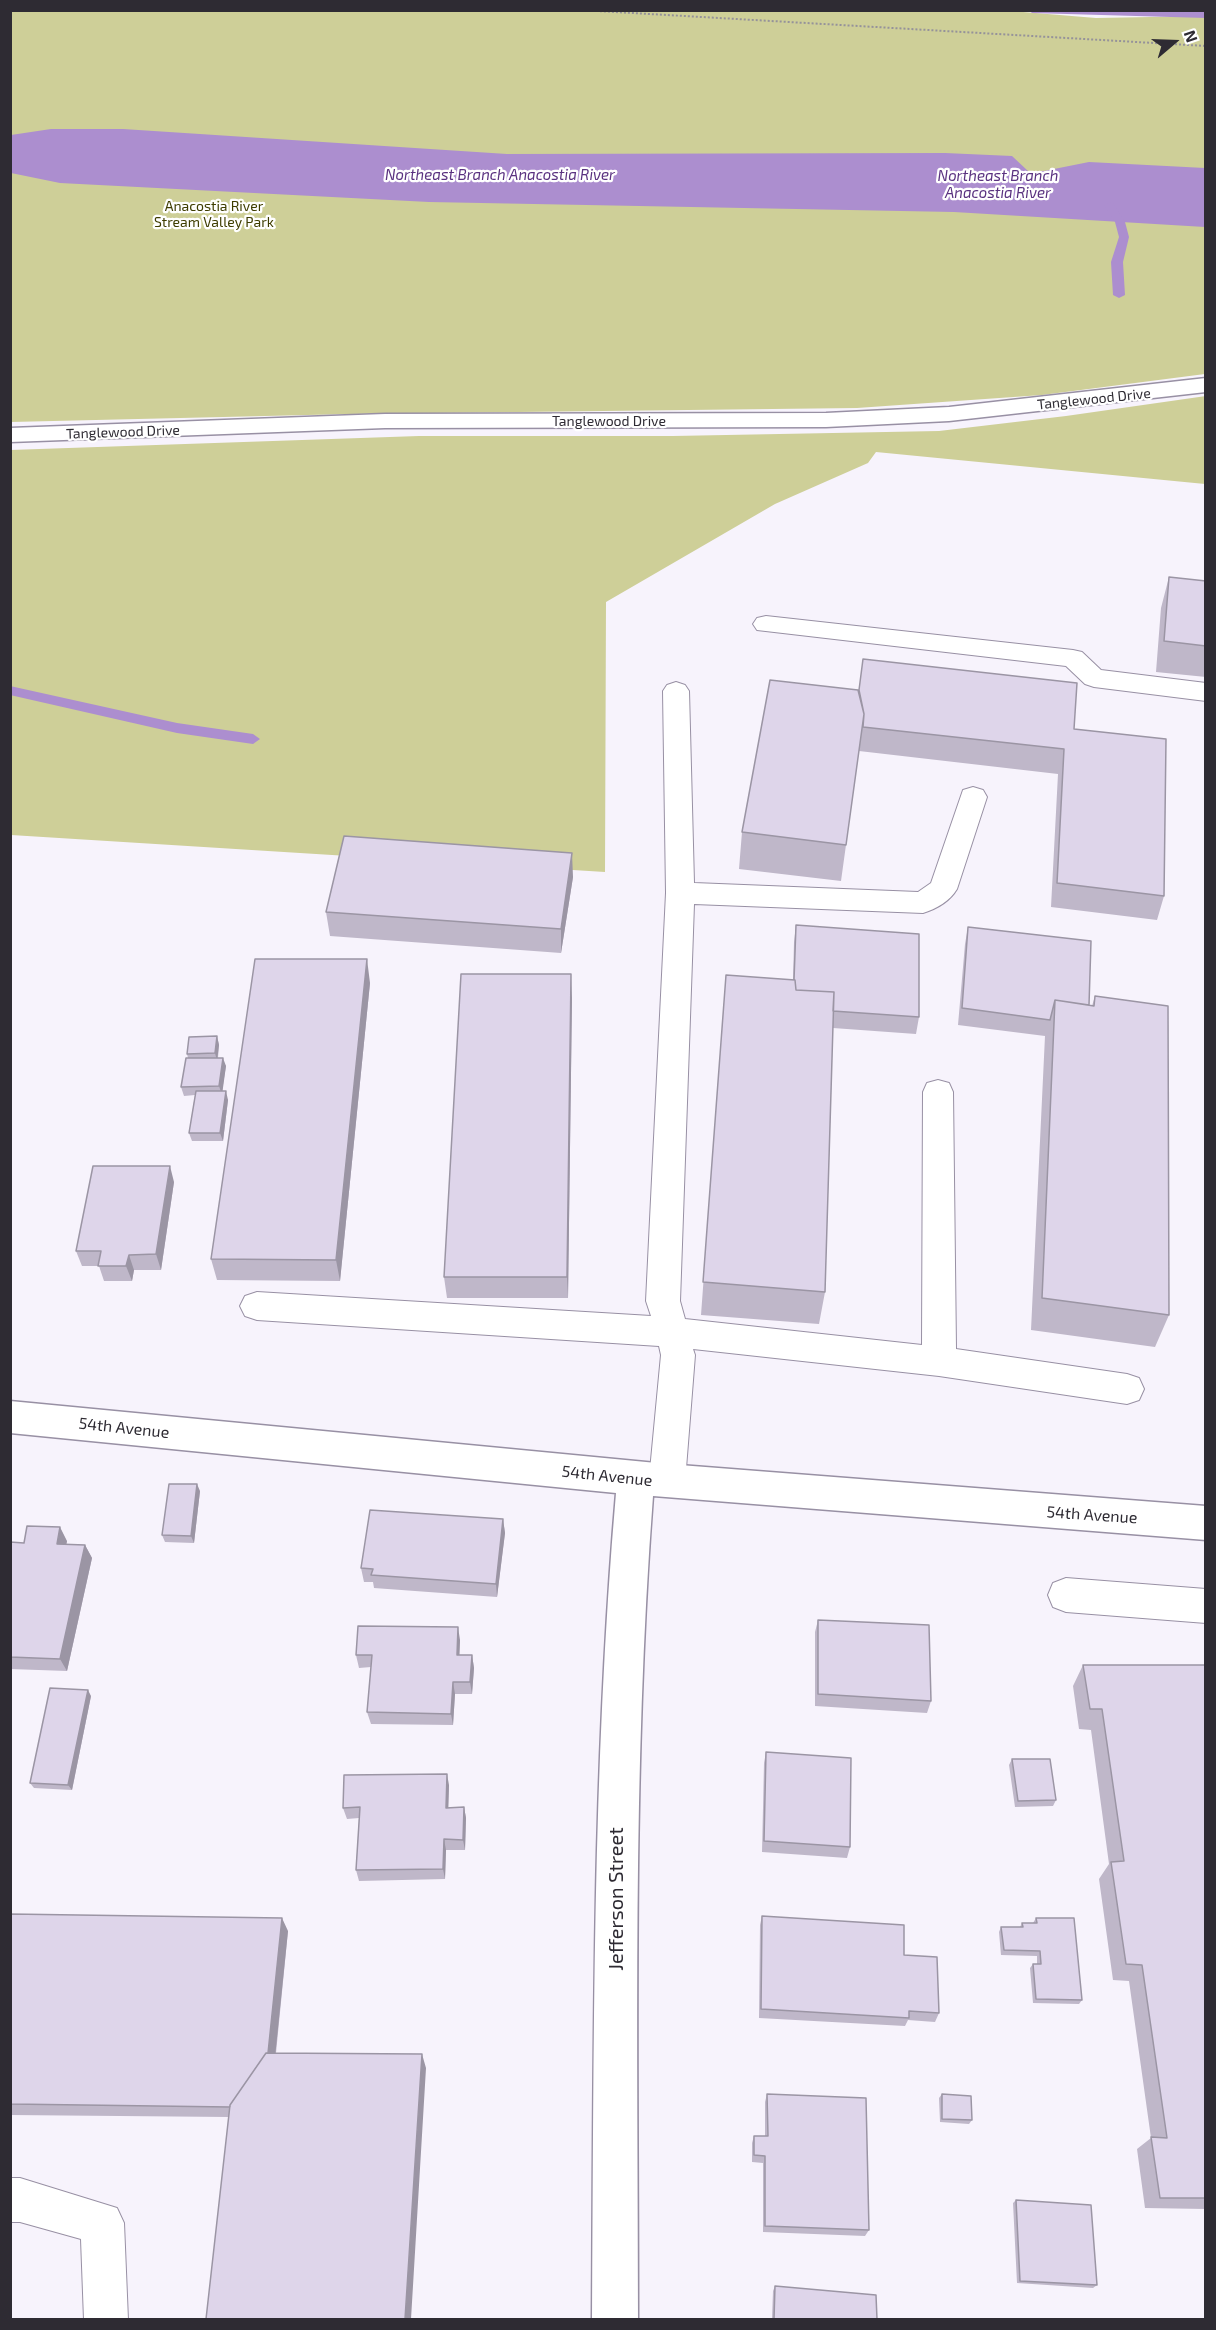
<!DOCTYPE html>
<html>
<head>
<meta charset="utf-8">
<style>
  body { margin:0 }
  #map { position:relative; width:1216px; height:2330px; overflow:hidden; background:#f7f3fc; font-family:"Exo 2",sans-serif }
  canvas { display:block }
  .frame { position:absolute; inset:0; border:12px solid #2e2b33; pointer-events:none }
  .north { position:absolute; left:1144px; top:12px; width:60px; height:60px; -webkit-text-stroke:4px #fff; paint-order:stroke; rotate:71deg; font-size:16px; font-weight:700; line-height:24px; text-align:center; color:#2e2b33 }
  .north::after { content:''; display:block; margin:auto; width:21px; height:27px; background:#2e2b33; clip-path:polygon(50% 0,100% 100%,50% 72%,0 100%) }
</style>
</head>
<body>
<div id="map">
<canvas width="1216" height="2330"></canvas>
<div class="frame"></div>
<div class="north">N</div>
</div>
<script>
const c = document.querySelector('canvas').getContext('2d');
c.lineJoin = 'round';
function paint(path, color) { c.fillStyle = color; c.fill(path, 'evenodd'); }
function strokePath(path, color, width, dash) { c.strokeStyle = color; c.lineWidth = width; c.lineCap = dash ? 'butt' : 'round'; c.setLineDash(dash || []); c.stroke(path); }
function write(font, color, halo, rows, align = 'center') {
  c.font = font + ' "Exo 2",sans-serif'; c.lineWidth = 4.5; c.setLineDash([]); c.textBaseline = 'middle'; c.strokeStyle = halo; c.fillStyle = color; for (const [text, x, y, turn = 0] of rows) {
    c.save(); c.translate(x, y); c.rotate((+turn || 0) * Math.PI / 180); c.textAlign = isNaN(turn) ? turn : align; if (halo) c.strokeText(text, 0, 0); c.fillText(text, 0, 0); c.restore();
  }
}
paint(new Path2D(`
  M999 10 1096 18 1205 16V374L1042 395 857 408 350 414 11 422 10 11Z
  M1206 396 1205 484 876 452 868 463 775 504 606 602 605 872 11 835 10 450 419 436H673L939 431 1066 416Z`), '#cecf98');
paint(new Path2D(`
  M51 129H123L507 154 945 153 1012 156 1028 171H1044L1089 162 1205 168V227L954 212 429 202 60 183 11 173V135Z`), '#ac8ecf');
paint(new Path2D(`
  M1028 10 1206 12V18L1032 13Z
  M1109 202 1113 203 1125 222 1129 237 1123 262 1125 295 1119 298 1113 295 1111 262 1119 237 1115 222 1104 205Z
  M10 686 177 723 253 734 260 739 253 744 177 733 10 695Z`), '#ac8ecf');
const service = new Path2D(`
  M766 616 1073 650 1082 652 1101 670 1206 683V701L1094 687 1085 684 1066 666 757 630 753 624 757 618Z
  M676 682 685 685 689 691 694 883 918 892 931 883 963 790 973 787 983 790 987 797 957 889C950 901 936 909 923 913L694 904 680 1301 685 1319 922 1345 923 1092 927 1083 938 1080 949 1083 953 1092 956 1349 1127 1374 1139 1378 1144 1389 1139 1400 1127 1404 939 1376 693 1349 695 1355 685 1481 679 1492 667 1497 655 1492 649 1481 661 1355 659 1346 257 1320 245 1316 240 1306 245 1296 257 1292 651 1316 646 1301 666 893 663 691 667 685Z
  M1066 1578 1206 1589V1623L1066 1612 1053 1607 1048 1595 1053 1583Z
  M10 2178H20L117 2208 124 2223 128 2320H84L81 2239 20 2222H10Z`);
const minor = new Path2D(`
  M1206 378V392L949 421 826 427 385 428 10 442V428L385 414 826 413 949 407Z
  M10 1401 667 1464 1206 1506V1540L653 1496C632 1770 638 2045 638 2320H592C594 2043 592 1768 616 1493L10 1433Z`);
strokePath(service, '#9890a4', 2);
strokePath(minor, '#9890a4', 3);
strokePath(new Path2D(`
  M580 10 1206 46`), '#95929a', 2, [2, 2]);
paint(service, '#fff');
paint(minor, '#fff');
paint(new Path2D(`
  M1169 577 1206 581V677L1156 672 1161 608Z
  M770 680 1074 729 1164 896 1157 920 1051 907 1058 774 859 751 841 881 739 869 742 832Z
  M573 877 561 953 330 936 326 912Z
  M796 925 919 1017 916 1034 833 1028 825 1292 819 1324 701 1315 726 975 793 980 794 942Z
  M968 927 1089 1005 1092 1006 1095 996 1169 1315 1155 1347 1031 1330 1045 1036 958 1025 965 944Z
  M370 983 340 1281 217 1280 211 1259Z
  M572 998 568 1298H447L444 1277Z
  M217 1036 219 1045 218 1058 226 1066 222 1091 228 1100 223 1141H192L189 1133 195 1095 184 1096 181 1087 188 1058 187 1054Z
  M174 1182 161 1270H134L132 1281H104L99 1266H82L76 1251Z
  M200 1491 194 1543 165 1542 162 1535Z
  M503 1519 505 1533 497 1597 374 1588 373 1582H364L361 1568Z
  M67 1541 66 1544 85 1545 92 1558 67 1671 10 1669V1542L24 1543Z
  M818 1620 931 1701 927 1713 815 1706V1632Z
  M460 1640 459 1655H472L474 1668 472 1694H455L453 1725 371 1724 367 1712 371 1667 359 1668 356 1655Z
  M1083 1665H1206V2209L1145 2208 1137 2149 1151 2138 1129 1981 1113 1980 1099 1879 1109 1864 1091 1730 1079 1729 1073 1686Z
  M91 1696 72 1790 34 1788 30 1783Z
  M766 1752 850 1847 847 1858 762 1852 764 1763Z
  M1012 1759 1056 1800 1053 1806 1015 1807 1009 1765Z
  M449 1785 448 1808 464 1807 466 1818 465 1850H446L445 1879 359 1881 356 1870 359 1818 347 1819 343 1808Z
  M10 1914 288 1931 276 2053 426 2068 229 2117 10 2115Z
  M762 1916 904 1955 939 2013 935 2022 908 2020 905 2026 759 2018 760 1925Z
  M1036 1918 1082 2000 1079 2004 1033 2003 1030 1968 1033 1964H1037V1956L1001 1955 999 1932 1001 1927H1020L1022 1923H1033Z
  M767 2094 869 2230 865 2236 763 2232V2163L752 2162V2143L754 2136H765V2102Z
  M942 2094 972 2120 969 2124 940 2122 939 2098Z
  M1016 2200 1097 2285 1093 2288 1017 2283 1013 2203Z
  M775 2286 877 2319H772L773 2291Z`), '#bfb7c9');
paint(new Path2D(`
  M572 853 573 877 561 953V929Z
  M367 959 370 983 340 1281 336 1260Z
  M571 974 572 998 568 1298 567 1277Z
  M217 1036 219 1045 217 1061 215 1053Z
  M223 1058 226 1066 222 1095 219 1086Z
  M226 1091 228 1100 223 1141 220 1133Z
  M170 1166 174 1182 161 1270 156 1254Z
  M129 1255 134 1270 132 1281 126 1266Z
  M197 1484 200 1491 194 1543 191 1536Z
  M503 1519 505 1533 497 1597 496 1584Z
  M60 1527 67 1541 64 1557 57 1544Z
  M85 1545 92 1558 67 1671 60 1659Z
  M458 1627 460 1640 459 1668 457 1655Z
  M472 1655 474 1668 472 1694 470 1682Z
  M453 1682 455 1694 453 1725 451 1714Z
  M88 1690 91 1696 72 1790 68 1785Z
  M447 1774 449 1785 448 1819 446 1808Z
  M464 1807 466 1818 465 1850 463 1840Z
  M444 1839 446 1850 445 1879 443 1869Z
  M282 1918 288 1931 274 2067 232 2107Z
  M422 2054 426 2068 411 2319H405Z`), '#9b95a4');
const building = new Path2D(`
  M1169 577 1206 581V646L1164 641Z
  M863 659 1077 683 1074 729 1166 739 1164 896 1057 883 1064 749 863 727 864 714 859 690Z
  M770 680 858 690 864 714 846 845 742 832Z
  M344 836 572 853 561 929 326 912Z
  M796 925 919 934V1017L833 1011 834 992 796 990 795 980H794Z
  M968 927 1091 941 1089 1005 1055 1000 1050 1020 962 1008Z
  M255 959H367L336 1260 211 1259Z
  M461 974H571L567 1277H444Z
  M726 975 795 980 796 990 834 992 825 1292 703 1282Z
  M1095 996 1168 1006 1169 1315 1042 1298 1055 1000 1094 1006Z
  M217 1036 215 1053 187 1054 189 1037Z
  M186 1058H223L219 1086 181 1087Z
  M196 1091H226L220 1133H189Z
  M93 1166H170L156 1254 129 1255 126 1266H98L101 1251H76Z
  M169 1484H197L191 1536 162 1535Z
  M370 1510 503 1519 496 1584 371 1575 373 1569 361 1568Z
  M27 1526 60 1527 57 1544 85 1545 60 1659 10 1657V1542L24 1543Z
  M818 1620 929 1625 931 1701 818 1694Z
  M358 1626 458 1627 457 1655H472L470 1682H453L451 1714 367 1712 372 1655H356Z
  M1083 1665H1206V2198H1160L1151 2137 1167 2138 1142 1965 1126 1964 1111 1862 1124 1861 1102 1709H1090Z
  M50 1688 88 1690 68 1785 30 1783Z
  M766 1752 851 1758 850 1847 764 1841Z
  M1012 1759H1050L1056 1800 1018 1801Z
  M447 1774 446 1808 464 1807 463 1840 444 1839 443 1869 356 1870 360 1807 343 1808 344 1775Z
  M10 1914 282 1918 268 2053H266L230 2105V2107L10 2104Z
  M762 1916 904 1925V1955L937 1957 939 2013 909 2011V2018L761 2009Z
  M1036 1918H1074L1082 2000 1036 1999 1033 1964H1041L1040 1951 1004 1950 1001 1927H1023L1022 1923H1037Z
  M266 2053 422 2054 405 2319H206L230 2105Z
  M767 2094 866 2098 869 2230 765 2226V2156L754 2155V2136H768Z
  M942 2094 971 2096 972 2120 942 2119Z
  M1016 2200 1091 2205 1097 2285 1020 2281Z
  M775 2286 876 2295 877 2319H774Z`);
paint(building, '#ded5ea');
strokePath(building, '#9b95a4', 1.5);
write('14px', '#3e3d00', '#fff', [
  ["Anacostia River",214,206],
  ["Stream Valley Park",214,222]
]);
write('14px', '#2e2b33', '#fff', [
  ["Tanglewood Drive",1094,399,-6],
  ["Tanglewood Drive",609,421],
  ["Tanglewood Drive",123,432,-2]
]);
write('italic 15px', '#5a3280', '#fff', [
  ["Northeast Branch Anacostia River",500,175],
  ["Northeast Branch",998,176],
  ["Anacostia River",998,193]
]);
write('16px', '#2e2b33', '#fff', [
  ["54th Avenue",124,1428,6],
  ["54th Avenue",607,1476,6],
  ["54th Avenue",1092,1515,4]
]);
write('20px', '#2e2b33', '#fff', [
  ["Jefferson Street",616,1899,-90]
]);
</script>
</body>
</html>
